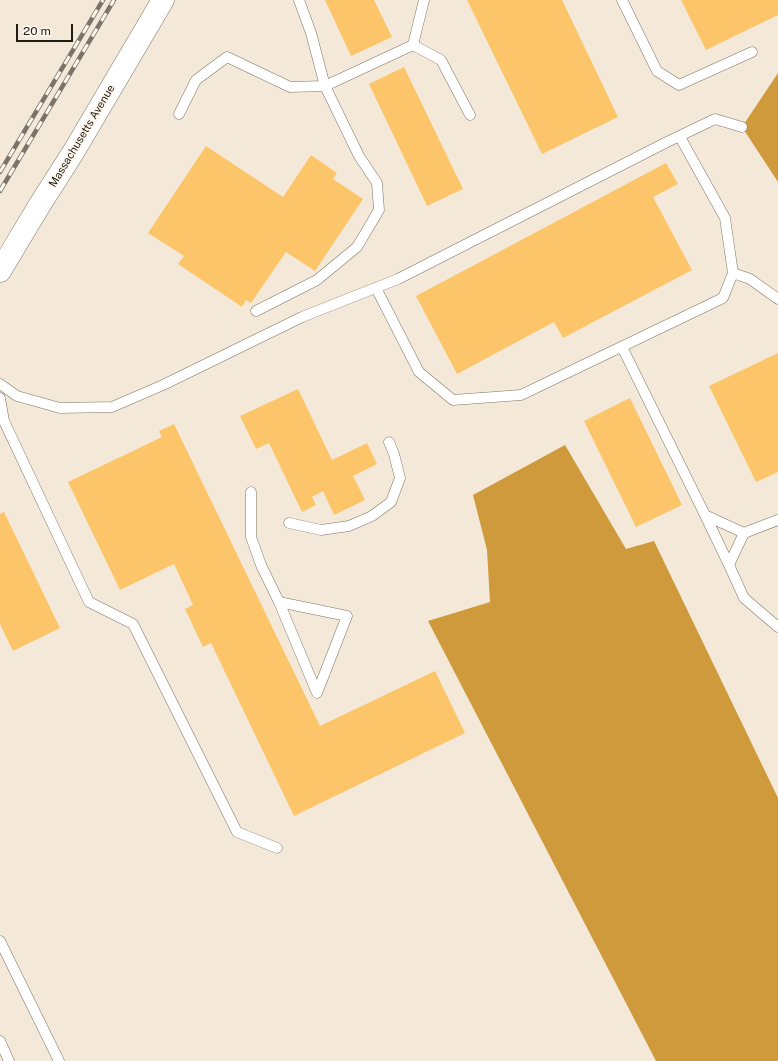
<!DOCTYPE html>
<html>
<head>
<meta charset="utf-8">
<style>
  body { margin:0 }
  #map { position:relative; width:778px; height:1061px; overflow:hidden; background:#f4e9d8; font-family:"Public Sans",sans-serif }
  canvas { display:block }
  .scale { position:absolute; left:16px; top:24px; width:57px; height:18px; box-sizing:border-box; border:2px solid #201c16; border-top:0; padding-left:5px; font-size:12px; line-height:14px; white-space:nowrap; color:#201c16; -webkit-text-stroke:3px #fdf7ed; paint-order:stroke }
</style>
</head>
<body>
<div id="map">
<canvas width="778" height="1061"></canvas>
<div class="scale">20 m</div>
</div>
<script>
const c = document.querySelector('canvas').getContext('2d');
c.lineJoin = 'round';
function paint(path, color) { c.fillStyle = color; c.fill(path, 'evenodd'); }
function strokePath(path, color, width, dash) { c.strokeStyle = color; c.lineWidth = width; c.lineCap = dash ? 'butt' : 'round'; c.setLineDash(dash || []); c.stroke(path); }
function write(font, color, halo, rows, align = 'center') {
  c.font = font + ' "Public Sans",sans-serif'; c.lineWidth = 4; c.setLineDash([]); c.textBaseline = 'middle'; c.strokeStyle = halo; c.fillStyle = color; for (const [text, x, y, turn = 0] of rows) {
    c.save(); c.translate(x, y); c.rotate((+turn || 0) * Math.PI / 180); c.textAlign = isNaN(turn) ? turn : align; if (halo) c.strokeText(text, 0, 0); c.fillText(text, 0, 0); c.restore();
  }
}
paint(new Path2D(`
  M778 73V182L742 127Z
  M565 445 626 549 654 541 778 798V1061H656L428 621 490 602 487 550 473 495Z`), '#cf9a3b');
paint(new Path2D(`
  M325 0H374L392 37 351 56Z
  M467 0H562L618 117 542 154Z
  M681 0H778V15L706 50Z
  M404 67 463 189 427 206 369 84Z
  M206 146 283 197 311 155 337 173 333 179 363 199 315 271 286 252 251 303 246 300 242 307 178 264 184 256 148 233Z
  M666 163 678 184 653 197 692 270 563 338 554 322 457 374 416 296Z
  M778 353V472L756 482 709 386Z
  M298 389 332 460 367 443 377 464 353 476 365 500 334 515 323 491 312 497 316 505 302 512 269 443 256 449 240 416Z
  M630 398 682 505 636 527 584 421Z
  M174 424 320 726 435 671 465 733 294 816 211 643 203 647 185 609 193 605 174 564 120 590 68 482 162 437 159 431Z
  M4 512 60 628 13 651 0 624V514Z`), '#fcc569');
const service = new Path2D(`
  M622 0 657 71 679 85 752 52
  M413 45 424 0
  M179 114 196 80 227 57 290 87 325 86 311 33 299 0
  M733 273 750 279 778 299
  M376 288 419 372 453 400 521 395 723 298 733 273 725 218 680 137
  M256 311 317 280 357 247 379 210 377 183 359 156 325 86 413 45 441 60 470 115
  M622 347 705 515 744 533 729 565 705 515
  M0 384 17 396 60 408 112 407 163 385 302 317 398 279 665 143 715 119 742 127
  M0 398 4 421 89 602 133 624 237 832 277 848
  M251 492V537L261 565 279 602 347 616 317 693 279 602
  M289 523 321 530 349 526 372 516 391 502 400 478 394 454 389 442
  M744 533 778 520
  M729 565 744 598 778 627
  M0 941 59 1061
  M0 1041 9 1061`);
const secondary = new Path2D(`
  M0 271 39 206 74 151 163 0`);
strokePath(service, '#7d7465', 11);
strokePath(secondary, '#7d7465', 23);
strokePath(service, '#fff', 10);
strokePath(secondary, '#fff', 22);
const rail = new Path2D(`
  M0 172 103 0
  M0 191 114 0`);
strokePath(rail, '#7b746a', 4.5);
strokePath(rail, '#fdf7ed', 3, [9]);
write('11px', '#201c16', '#fdf7ed', [
  ["Massachusetts Avenue",82,136,-59]
]);
</script>
</body>
</html>
